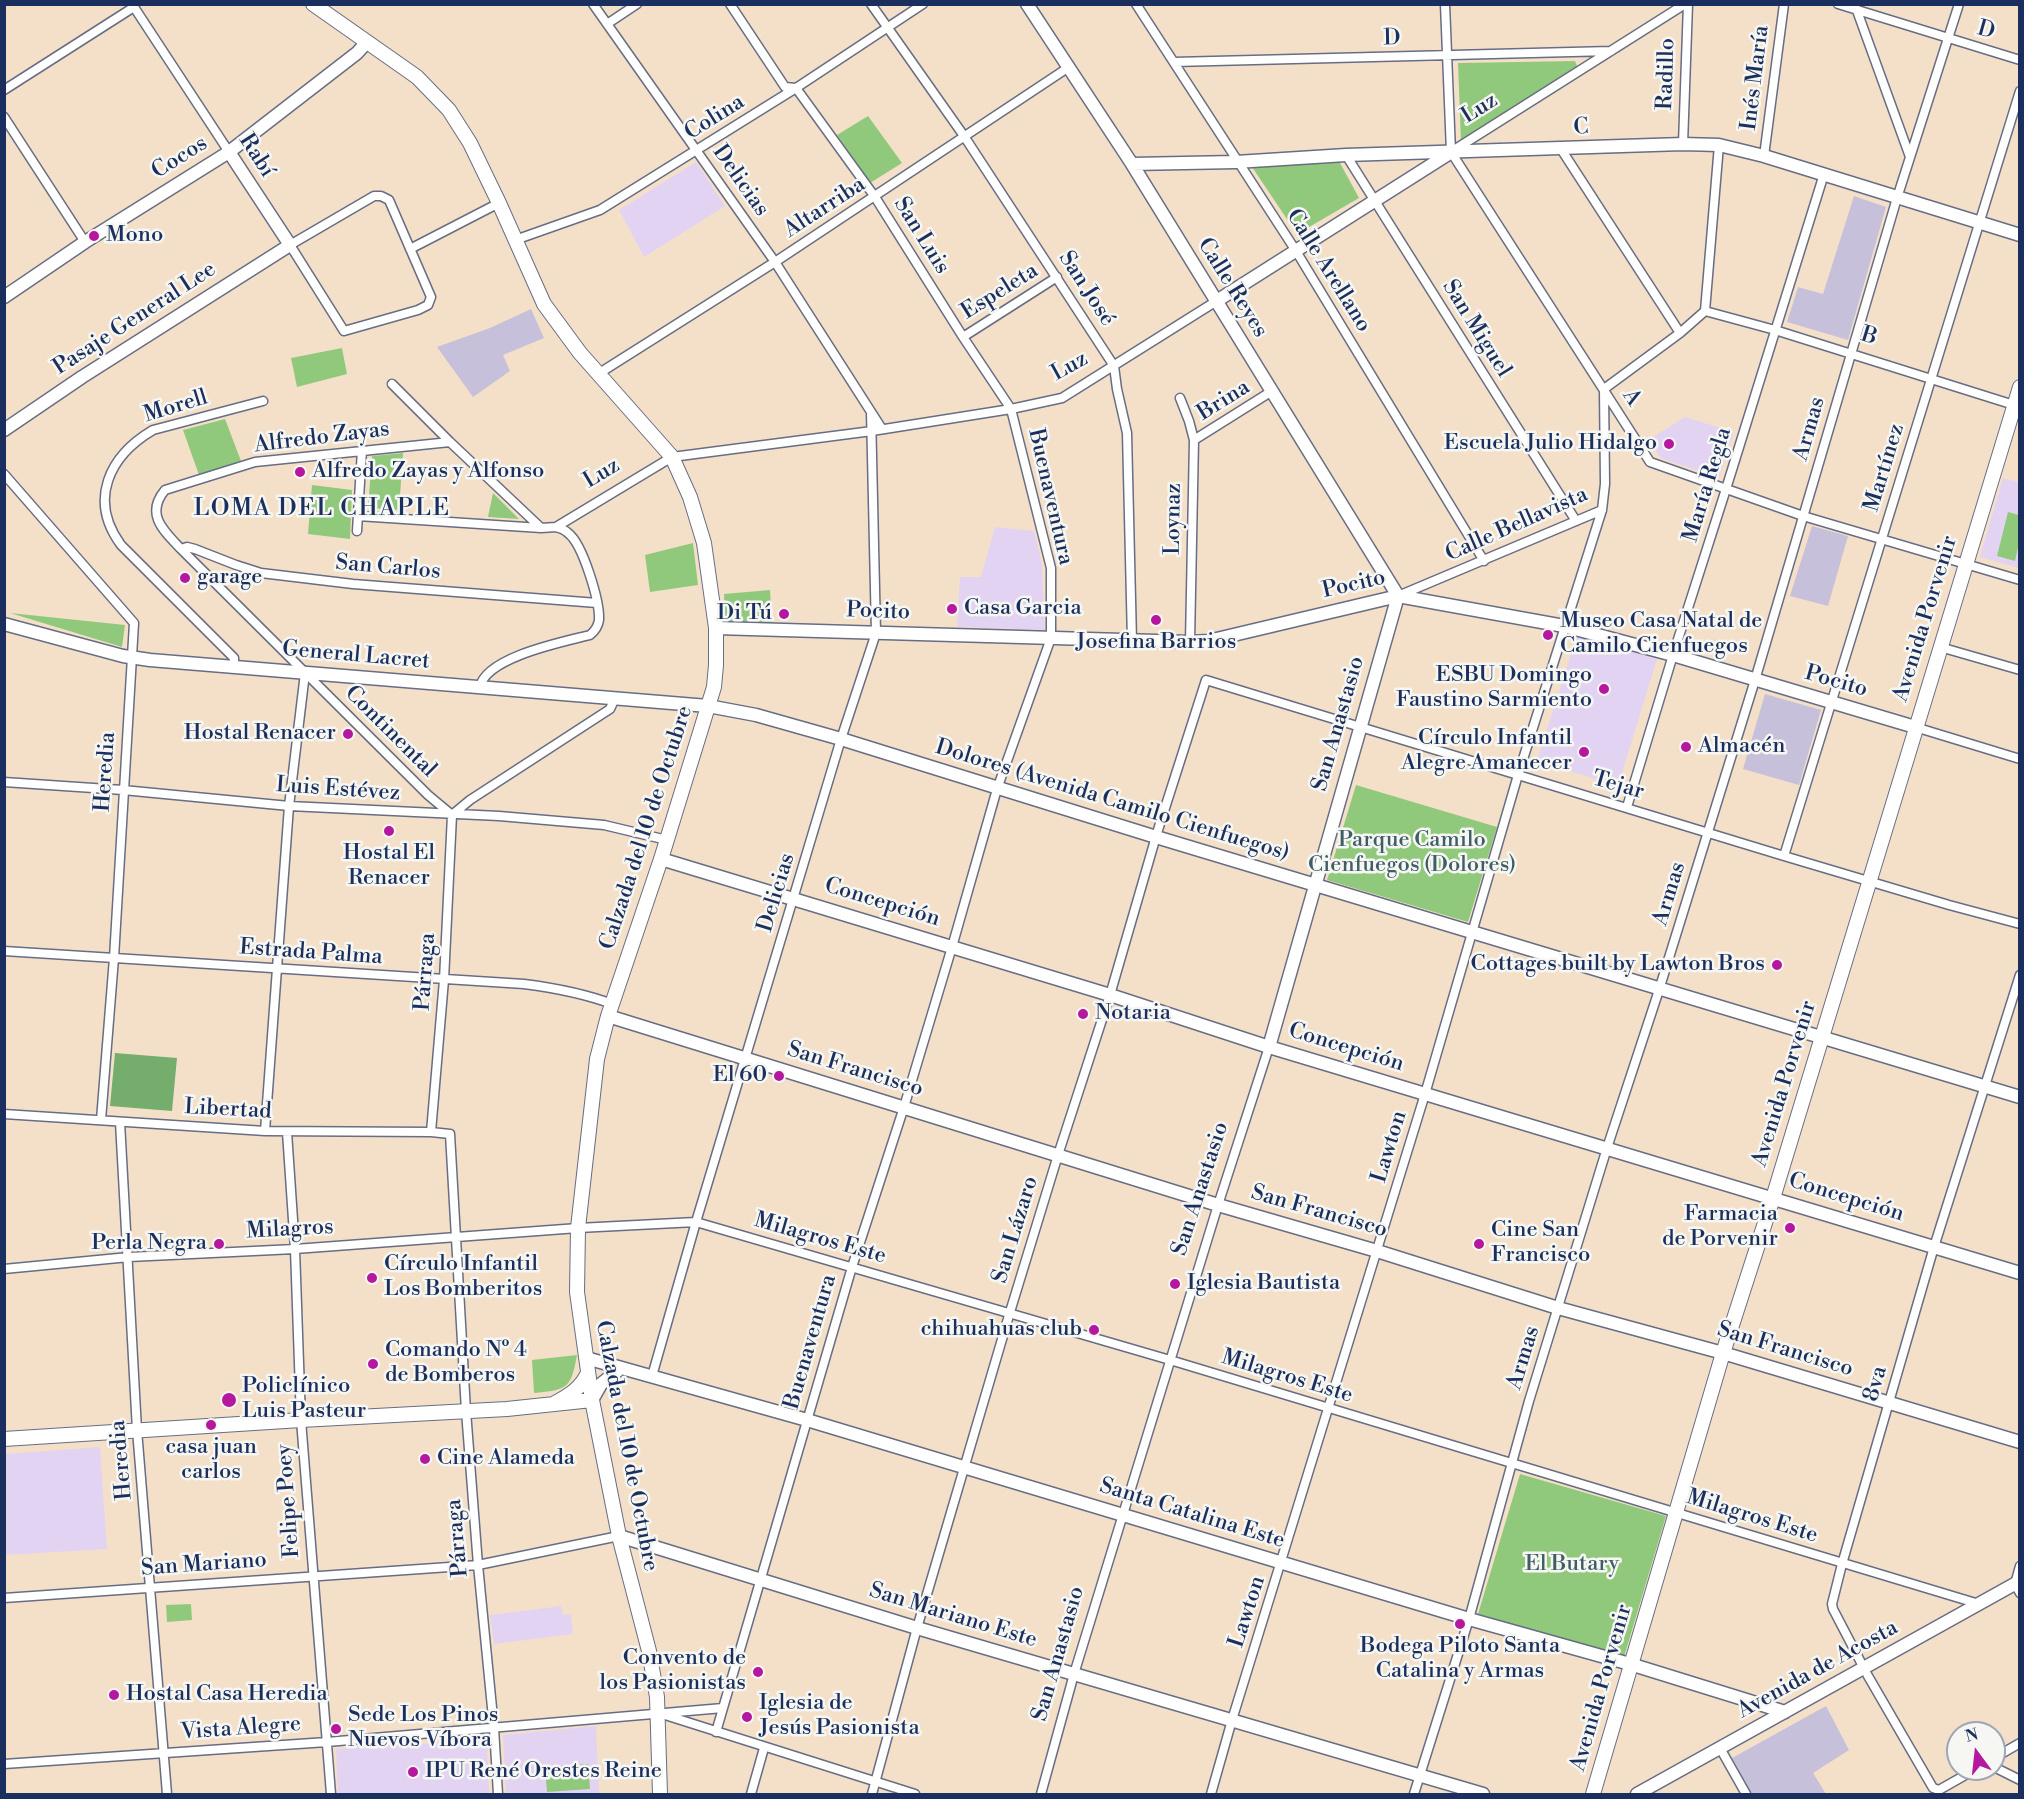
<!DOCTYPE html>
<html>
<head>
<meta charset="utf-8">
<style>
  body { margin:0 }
  #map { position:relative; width:2024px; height:1799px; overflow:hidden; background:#f4e0c8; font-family:"Libre Bodoni",serif }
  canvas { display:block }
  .frame { position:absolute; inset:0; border:6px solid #1b2f5e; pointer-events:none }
  .north { position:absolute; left:1946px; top:1721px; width:60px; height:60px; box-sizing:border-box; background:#f6f6f2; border:2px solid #9ea6b7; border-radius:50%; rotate:345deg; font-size:16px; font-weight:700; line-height:24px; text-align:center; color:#1b2f5e }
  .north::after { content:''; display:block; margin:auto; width:21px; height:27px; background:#b5179e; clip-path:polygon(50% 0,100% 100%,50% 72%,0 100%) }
</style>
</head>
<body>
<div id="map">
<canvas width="2024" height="1799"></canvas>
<div class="frame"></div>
<div class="north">N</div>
</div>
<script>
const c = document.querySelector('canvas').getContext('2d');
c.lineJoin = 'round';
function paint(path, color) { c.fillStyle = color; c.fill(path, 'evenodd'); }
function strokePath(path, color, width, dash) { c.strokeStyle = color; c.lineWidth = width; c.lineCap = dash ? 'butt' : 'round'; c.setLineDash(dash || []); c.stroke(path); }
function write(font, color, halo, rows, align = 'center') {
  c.font = font + ' "Libre Bodoni",serif'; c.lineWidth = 5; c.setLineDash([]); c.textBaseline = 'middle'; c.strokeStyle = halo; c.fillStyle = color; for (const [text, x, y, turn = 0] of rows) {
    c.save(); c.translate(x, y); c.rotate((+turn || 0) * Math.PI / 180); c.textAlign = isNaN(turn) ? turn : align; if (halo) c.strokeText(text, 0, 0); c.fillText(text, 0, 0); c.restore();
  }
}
paint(new Path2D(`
  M696 162 725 206 644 257 619 210Z
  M1685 417 1734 432 1719 478 1661 458 1648 440Z
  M2003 478 2019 482V568L1980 557Z
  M995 527 1034 531 1042 564 1045 630 957 627 960 577H981Z
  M1577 635 1657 659 1618 786 1537 761Z
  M100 1447 107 1549 5 1555V1454Z
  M561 1606 563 1615 571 1614 573 1634 494 1644 490 1615Z
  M596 1726 599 1794H506L503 1735Z
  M487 1740 489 1794H338L336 1749Z`), '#e3d3f2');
paint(new Path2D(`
  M1854 196 1886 207 1848 340 1787 322 1798 287 1823 294Z
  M531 309 544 338 503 355 510 371 473 397 437 347 490 328Z
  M1812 526 1848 536 1828 606 1790 596Z
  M1765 694 1821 710 1799 785 1743 769Z
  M1826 1706 1849 1750 1813 1773 1826 1794H1752L1732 1758Z`), '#c6c0da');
paint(new Path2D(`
  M1575 61 1577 66 1575 72 1461 143 1458 63Z
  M868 116 902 163 870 183 837 135Z
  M1340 163 1359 198 1297 234 1250 164Z
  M342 348 347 374 297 387 291 358Z
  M225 419 241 461 199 475 183 430Z
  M403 453 399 510 368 508 372 456Z
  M312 485 352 490 350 539 308 534Z
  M493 493 519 519 488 517Z
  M2008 512 2019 515V543L2015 561 1997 556Z
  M693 543 698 585 650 592 645 555Z
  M770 590 772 625 725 623 724 594Z
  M10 613 125 625 122 647Z
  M1356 785 1497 827 1468 922 1327 880Z
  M577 1355C571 1388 568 1390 534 1393L532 1360Z
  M1520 1474 1666 1516 1624 1657 1478 1614Z
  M191 1604 192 1620 167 1622 166 1605Z
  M588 1764 590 1789 547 1792 545 1767Z`), '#91c97c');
paint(new Path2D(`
  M115 1053 177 1058 172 1111 110 1106Z`), '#74ad6c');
const street = new Path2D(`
  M132 4 229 152
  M593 4 775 262 882 429
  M871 4 964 136 1114 366 1117 389 1127 433 1132 641
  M1136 4 1296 251 1484 561
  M1445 4 1451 152 1650 462 1803 516 2020 580
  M1838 4 2020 60
  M1856 8 1910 157
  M607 24 637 4
  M1174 62 1611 51
  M4 90 134 7
  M4 117 85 242
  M1683 144 1688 4
  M1561 149 1680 333
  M1454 150 1685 4
  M1346 155 1576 521
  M1764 156 1784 4
  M374 196H381L389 200 431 297 428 305 418 310 344 331 290 245Z
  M515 240 600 210 796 88 923 4
  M410 249 499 203
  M1705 311 1775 330 2014 405
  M963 337 1057 277
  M598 374 775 262 1069 67
  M392 384 450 442 540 527
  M1180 398 1189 421 1194 440 1190 642
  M1194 440 1272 391
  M450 442 255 462 165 490C145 514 163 530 181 549L428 795 452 815
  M4 474 134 623 114 958 101 1120
  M358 516 541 528 556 527 672 457 872 431 1011 409 1062 398 1215 302
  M357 531 362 450
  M181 549 187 547 195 549 236 565 261 573 353 584 597 603
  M1398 596 1602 510
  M1940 647 2020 670
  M234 667V658L121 545C88 500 109 456 153 430L263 401
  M480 687C486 657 563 642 590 635 595 631 598 627 599 620 600 602 583 544 568 533 565 530 560 528 556 527
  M1915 727 2020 759
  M4 782 123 790 289 806 499 816 604 825 667 840
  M1627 807 1673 655 1726 489 1824 174
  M452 815 470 800 610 709 615 698
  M1784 856 2020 91
  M4 951 524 984C555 988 583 993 612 1004
  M4 1114 265 1131 431 1132 450 1134 466 1411 478 1565 494 1728 498 1794
  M120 1122 137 1430 167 1794
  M265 1131 289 806 305 673
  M287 1132 295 1249 301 1420 331 1794
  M431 1132 444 980 452 815
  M4 1269 129 1257 295 1249 578 1228 696 1222 1170 1360 1979 1604
  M652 1376 696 1222 841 739 876 633 871 412
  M2020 1566 2015 1584 2020 1593
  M4 1598 478 1565 619 1536
  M665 1715 915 1794
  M716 1732 852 1267 904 1107 952 947 997 789 1051 638V568L1011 409 963 337 875 197 796 88 785 87 730 4
  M1720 1748 1746 1794
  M1994 1758 2020 1743
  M4 1764 327 1742 723 1708
  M1994 1767 2020 1780
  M1976 1769 1939 1790 1933 1788 1868 1676 1833 1609 1832 1604 1842 1564 1934 1247 2020 975
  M751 1794 764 1748
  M872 1794 917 1628 1010 1312 1058 1155 1110 995 1157 833 1206 680 1784 856 1949 905 2020 924
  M1041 1794 1074 1674 1218 1205 1269 1047
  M1211 1794 1232 1720 1425 1094 1518 775 1602 510 1605 484 1604 389 1680 333 1705 311 1719 145
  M1414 1794 1469 1619 1529 1401 1607 1148 1659 990 1755 680 1897 198 1959 4`);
const secondary = new Path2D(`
  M1027 4 1132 164 1398 596
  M1132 164 1236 162 1346 155 1683 144 1719 145 1764 156 2020 235
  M4 297 85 242 229 152 357 53 367 42
  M1215 302 1450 153
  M4 430 82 377 290 245 229 152
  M4 624 123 656 150 660 708 706 756 715 841 739 1156 837 2020 1097
  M716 628 1190 642 1208 641 1398 596 1564 626 1673 655 1915 727
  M661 859 1110 995 1269 1047 2020 1273
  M608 1016 1218 1205 1377 1251 1558 1308 1723 1353 2020 1442
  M1269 1047 1398 596
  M586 1358 807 1420 1469 1619 1630 1664 1785 1712
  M592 1400 601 1384 621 1368
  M619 1536 917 1628 1483 1794
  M1637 1794 2020 1581`);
const primary = new Path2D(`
  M313 4 417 77 449 110 470 143 499 203 544 304 580 353 672 457 690 497 704 543 716 628V665L714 687 661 859 608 1016 597 1059 578 1228 577 1292 592 1400 619 1536 649 1651 657 1697 660 1794
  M555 1403C570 1395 581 1388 588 1373
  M4 1439 301 1420 507 1409 592 1400
  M1593 1794 1723 1353 1773 1198 2020 387`);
strokePath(street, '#676d83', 11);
strokePath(secondary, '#676d83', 15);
strokePath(primary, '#676d83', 16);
strokePath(street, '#fff', 8);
strokePath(secondary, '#fff', 12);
strokePath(primary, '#fff', 14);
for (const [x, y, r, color] of [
  [94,236,6,"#b5179e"],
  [1669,444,6,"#b5179e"],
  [300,472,6,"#b5179e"],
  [185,578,6,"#b5179e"],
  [952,609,6,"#b5179e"],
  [784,614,6,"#b5179e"],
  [1156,620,6,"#b5179e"],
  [1548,635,6,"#b5179e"],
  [1604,689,6,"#b5179e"],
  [348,734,6,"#b5179e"],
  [1686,747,6,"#b5179e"],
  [1584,752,6,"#b5179e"],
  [389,831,6,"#b5179e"],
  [1777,965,6,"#b5179e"],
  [1083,1014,6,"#b5179e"],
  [779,1076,6,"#b5179e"],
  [1790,1228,6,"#b5179e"],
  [219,1244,6,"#b5179e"],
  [1479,1244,6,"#b5179e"],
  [372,1278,6,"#b5179e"],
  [1175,1284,6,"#b5179e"],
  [1094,1330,6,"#b5179e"],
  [373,1364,6,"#b5179e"],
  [229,1400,8,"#b5179e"],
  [211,1425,6,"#b5179e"],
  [425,1459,6,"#b5179e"],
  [1460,1624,6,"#b5179e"],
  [758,1672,6,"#b5179e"],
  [114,1695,6,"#b5179e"],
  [747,1717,6,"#b5179e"],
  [336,1729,6,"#b5179e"],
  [413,1772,6,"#b5179e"]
]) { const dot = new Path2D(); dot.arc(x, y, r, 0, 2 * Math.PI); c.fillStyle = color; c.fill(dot); strokePath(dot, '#f6f6f2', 2); }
write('22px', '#1b2f5e', '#f6f6f2', [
  ["D",1986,31,16],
  ["D",1392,39,-1],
  ["Radillo",1667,74,-88],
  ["Inés María",1756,78,-83],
  ["Luz",1480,109,-32],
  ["Colina",715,118,-32],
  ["C",1581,128,-3],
  ["Rabí",256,156,57],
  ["Cocos",180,158,-32],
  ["Delicias",740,181,55],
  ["Altarriba",825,208,-33],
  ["San Luis",921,236,58],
  ["Calle Arellano",1328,271,58],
  ["Calle Reyes",1232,288,58],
  ["San José",1086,289,57],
  ["Espeleta",1000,292,-32],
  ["Pasaje General Lee",135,319,-33],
  ["San Miguel",1476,329,58],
  ["B",1869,337,17],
  ["Luz",1070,367,-29],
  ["A",1631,398,57],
  ["Brina",1224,401,-32],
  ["Morell",176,407,-17],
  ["Armas",1810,429,-74],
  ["Alfredo Zayas",322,438,-7],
  ["Martínez",1885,468,-73],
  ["Luz",602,474,-31],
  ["María Regla",1708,485,-73],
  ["Buenaventura",1050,497,77],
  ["Loynaz",1174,519,-89],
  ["Calle Bellavista",1517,525,-24],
  ["San Carlos",388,568,5],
  ["Pocito",1354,585,-13],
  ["Pocito",878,612,2],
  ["Avenida Porvenir",1926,619,-73],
  ["General Lacret",356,656,5],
  ["Pocito",1836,682,16],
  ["San Anastasio",1339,724,-74],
  ["Continental",390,732,45],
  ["Heredia",106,772,-86],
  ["Tejar",1618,786,16],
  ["Luis Estévez",338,790,4],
  ["Dolores (Avenida Camilo Cienfuegos)",1112,801,17],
  ["Calzada del 10 de Octubre",647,828,-72],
  ["Delicias",777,893,-73],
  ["Armas",1670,894,-73],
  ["Concepción",882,903,17],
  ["Estrada Palma",311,953,4],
  ["Párraga",426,972,-86],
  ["Concepción",1346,1048,17],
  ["San Francisco",855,1070,17],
  ["Avenida Porvenir",1785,1084,-73],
  ["Libertad",228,1110,3],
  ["Lawton",1390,1147,-73],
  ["San Anastasio",1201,1189,-72],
  ["Concepción",1846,1198,17],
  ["San Francisco",1319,1212,16],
  ["Milagros",290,1230,-3],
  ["San Lázaro",1016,1230,-73],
  ["Milagros Este",820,1239,16],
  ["Buenaventura",811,1342,-74],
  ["San Francisco",1785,1350,17],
  ["Armas",1524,1358,-73],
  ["Milagros Este",1287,1377,17],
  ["8va",1876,1384,-74],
  ["Calzada del 10 de Octubre",626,1446,79],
  ["Heredia",122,1460,-95],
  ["Felipe Poey",289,1501,-94],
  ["Santa Catalina Este",1192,1514,17],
  ["Milagros Este",1752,1517,17],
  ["Párraga",458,1538,-95],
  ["San Mariano",204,1565,-4],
  ["Lawton",1248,1612,-72],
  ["San Mariano Este",953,1616,17],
  ["San Anastasio",1059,1654,-74],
  ["Avenida de Acosta",1818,1670,-29],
  ["Avenida Porvenir",1602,1688,-74],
  ["Vista Alegre",241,1729,-4]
]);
write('22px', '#1b2f5e', '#f6f6f2', [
  ["Mono",106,236],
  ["Escuela Julio Hidalgo",1657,444,"right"],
  ["Alfredo Zayas y Alfonso",312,472],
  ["garage",197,578],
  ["Casa Garcia",964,609],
  ["Di Tú",772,614,"right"],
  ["Museo Casa Natal de",1560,622],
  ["Camilo Cienfuegos",1560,647],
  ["Josefina Barrios",1156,643,"center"],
  ["ESBU Domingo",1592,676,"right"],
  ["Faustino Sarmiento",1592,701,"right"],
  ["Hostal Renacer",336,734,"right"],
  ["Círculo Infantil",1572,739,"right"],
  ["Alegre Amanecer",1572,764,"right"],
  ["Almacén",1698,747],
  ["Hostal El",389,854,"center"],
  ["Renacer",389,879,"center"],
  ["Cottages built by Lawton Bros",1765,965,"right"],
  ["Notaria",1095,1014],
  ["El 60",767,1076,"right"],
  ["Farmacia",1778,1215,"right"],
  ["de Porvenir",1778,1240,"right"],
  ["Cine San",1491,1231],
  ["Francisco",1491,1256],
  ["Perla Negra",207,1244,"right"],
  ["Círculo Infantil",384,1265],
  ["Los Bomberitos",384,1290],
  ["Iglesia Bautista",1187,1284],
  ["chihuahuas club",1082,1330,"right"],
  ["Comando Nº 4",385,1351],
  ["de Bomberos",385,1376],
  ["Policlínico",242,1387],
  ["Luis Pasteur",242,1412],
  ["casa juan",211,1448,"center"],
  ["carlos",211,1473,"center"],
  ["Cine Alameda",437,1459],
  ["Bodega Piloto Santa",1460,1647,"center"],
  ["Catalina y Armas",1460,1672,"center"],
  ["Convento de",746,1659,"right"],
  ["los Pasionistas",746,1684,"right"],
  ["Hostal Casa Heredia",126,1695],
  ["Iglesia de",759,1704],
  ["Jesús Pasionista",759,1729],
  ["Sede Los Pinos",348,1716],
  ["Nuevos Víbora",348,1741],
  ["IPU René Orestes Reine",425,1772]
], 'left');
write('22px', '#3e5d67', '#f6f6f2', [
  ["Parque Camilo",1412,841],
  ["Cienfuegos (Dolores)",1412,866],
  ["El Butary",1572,1565]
]);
c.letterSpacing = '1.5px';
write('24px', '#1b2f5e', '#f6f6f2', [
  ["LOMA DEL CHAPLE",322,509]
]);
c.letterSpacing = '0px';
</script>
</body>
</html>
